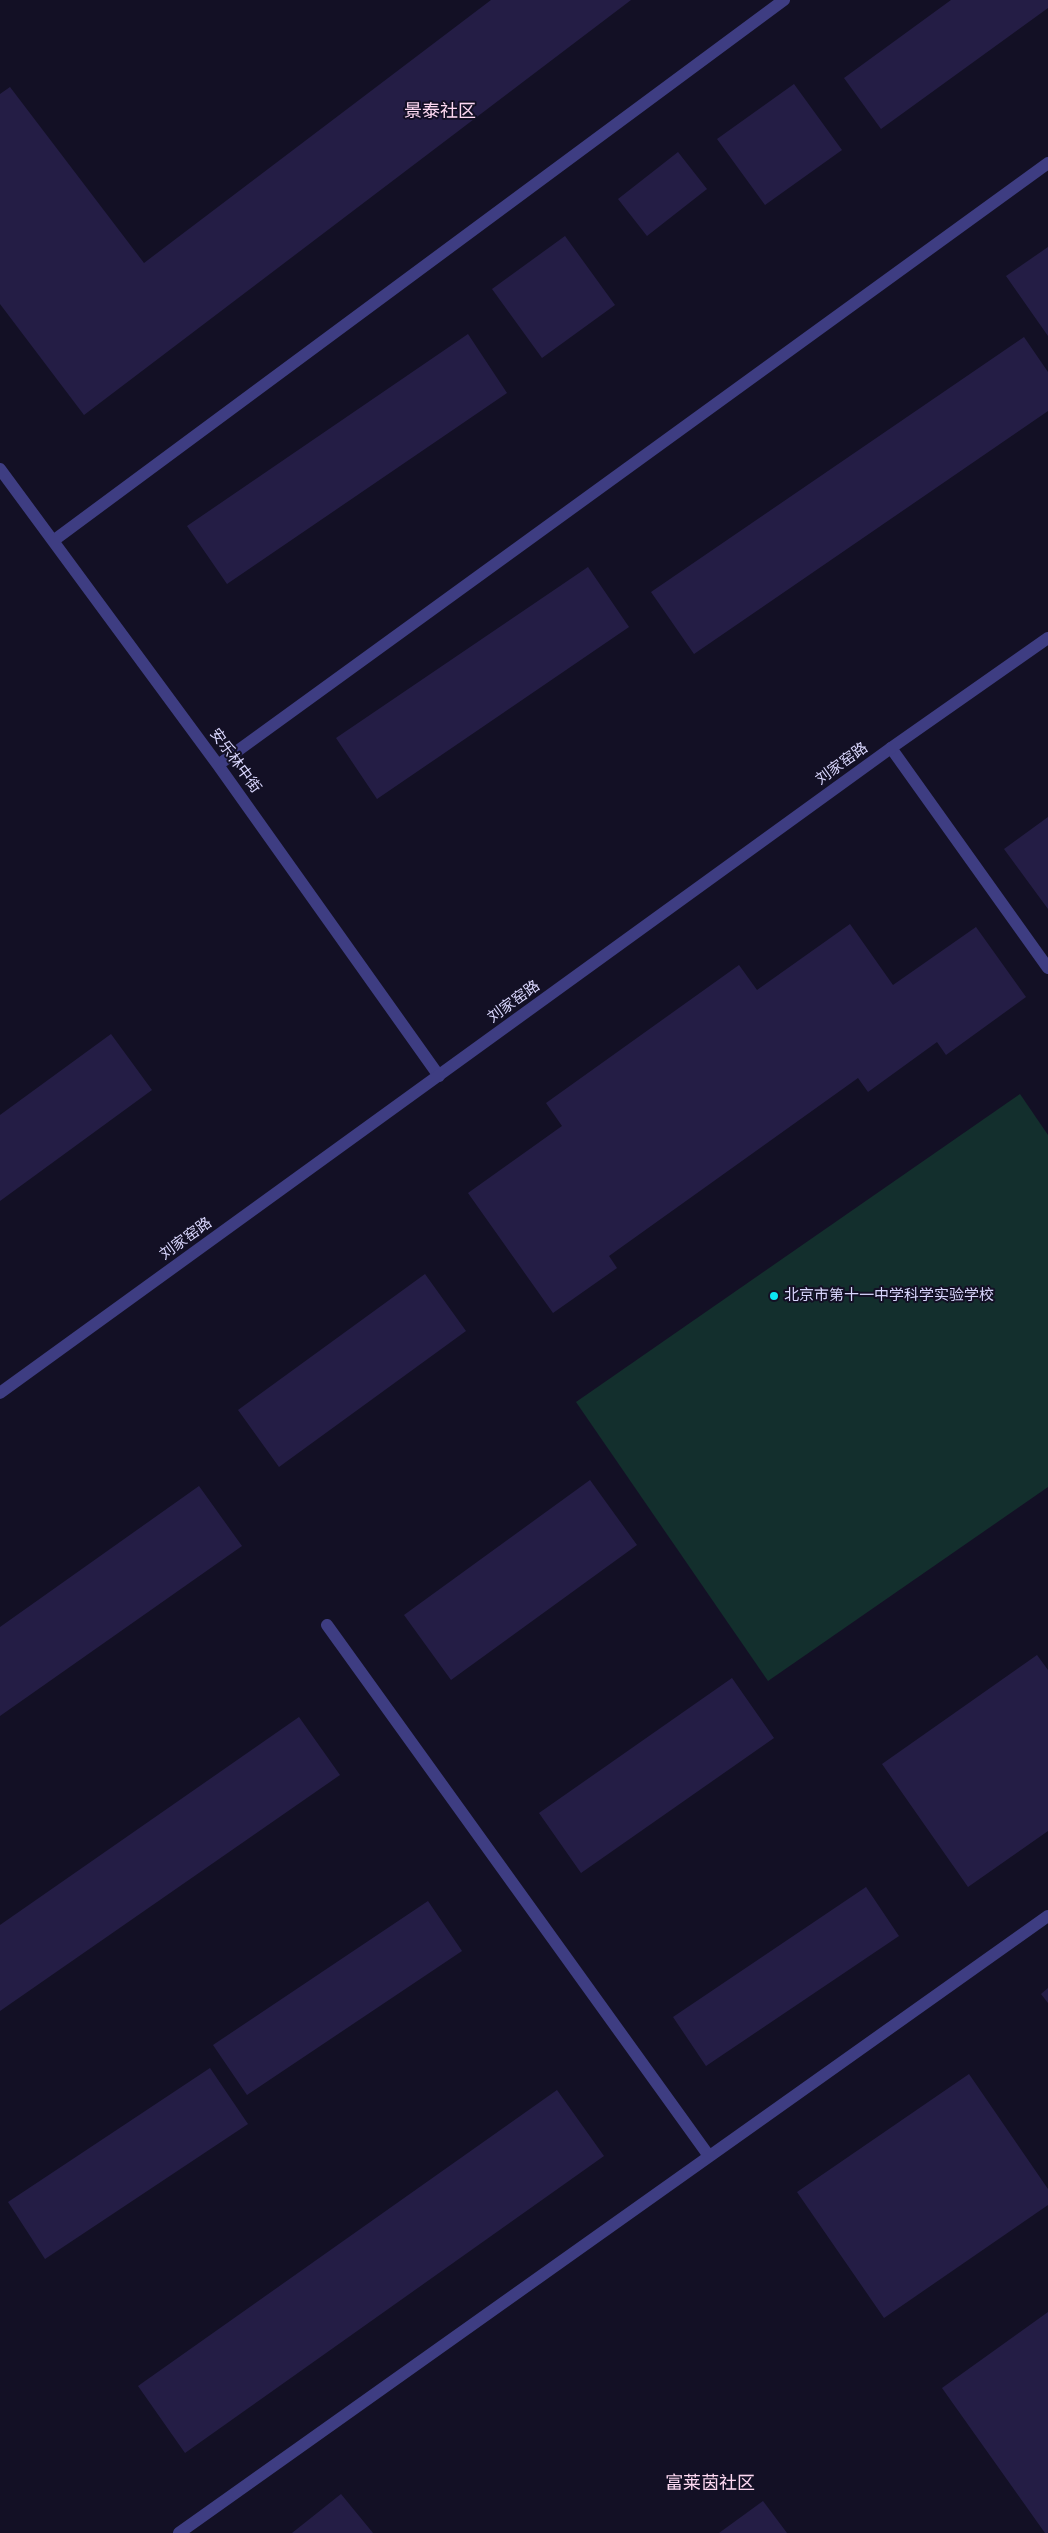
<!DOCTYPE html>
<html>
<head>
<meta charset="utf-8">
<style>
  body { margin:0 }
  canvas { display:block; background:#131025 }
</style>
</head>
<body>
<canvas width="1048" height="2533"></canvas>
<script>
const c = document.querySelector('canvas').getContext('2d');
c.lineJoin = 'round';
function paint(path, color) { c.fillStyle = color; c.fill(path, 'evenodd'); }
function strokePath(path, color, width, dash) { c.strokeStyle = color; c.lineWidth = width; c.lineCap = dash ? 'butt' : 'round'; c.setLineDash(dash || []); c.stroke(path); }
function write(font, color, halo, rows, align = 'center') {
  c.font = font + ' Arial,"Noto Sans SC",sans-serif'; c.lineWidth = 4; c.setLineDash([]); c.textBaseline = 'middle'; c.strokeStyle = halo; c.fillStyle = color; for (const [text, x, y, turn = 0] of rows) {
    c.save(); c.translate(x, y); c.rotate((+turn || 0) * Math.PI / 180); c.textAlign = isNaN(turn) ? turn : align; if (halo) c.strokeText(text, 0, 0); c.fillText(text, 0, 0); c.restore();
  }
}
paint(new Path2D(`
  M1020 1094 1048 1135V1487L768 1681 576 1402Z`), '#132f2d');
paint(new Path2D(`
  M491 0H631L84 415 0 304V94L10 87 144 263Z
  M951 0H1048V8L881 129 844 78Z
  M794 84 842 150 765 205 717 139Z
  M678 152 707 189 647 236 618 199Z
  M565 236 615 305 542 358 492 289Z
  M1048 247V336L1006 276Z
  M468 334 507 393 227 584 187 526Z
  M1024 337 1048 372V411L694 654 651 592Z
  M588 567 629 627 377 799 336 738Z
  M1048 817V909L1004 849Z
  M850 924 893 985 976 927 1026 997 946 1055 937 1042 868 1092 858 1078 609 1256 617 1268 553 1313 468 1193 562 1126 546 1103 739 965 757 990Z
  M111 1034 152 1090 0 1201V1115Z
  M425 1274 466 1331 279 1467 238 1410Z
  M590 1480 637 1545 451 1680 404 1615Z
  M199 1486 242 1546 0 1716V1627Z
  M1037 1655 1048 1670V1831L968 1887 882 1764Z
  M732 1678 774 1738 581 1873 539 1813Z
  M299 1717 340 1775 0 2011V1925Z
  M866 1887 899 1936 706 2066 673 2017Z
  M428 1901 462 1951 247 2095 213 2045Z
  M1048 1988V2003L1041 1994Z
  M210 2068 248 2124 45 2259 8 2202Z
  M969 2074 1048 2189V2205L884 2318 797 2192Z
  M557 2090 604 2156 185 2453 138 2386Z
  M1048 2312V2533H1045L942 2388Z
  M341 2494 373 2533H292Z
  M763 2501 787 2533H719Z`), '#241d45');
strokePath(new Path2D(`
  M0 469 218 765 439 1076
  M53 541 784 0
  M891 748 1048 968
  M218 765 1048 163
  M327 1625 709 2156
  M179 2533 1048 1916`), '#3e3d82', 12);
strokePath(new Path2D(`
  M0 1393 891 748 1048 638`), '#3e3d82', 12);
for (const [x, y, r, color] of [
  [774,1296,5,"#0be5f4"]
]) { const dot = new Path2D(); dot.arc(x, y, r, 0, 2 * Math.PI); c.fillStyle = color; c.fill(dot); strokePath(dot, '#131025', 2); }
write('15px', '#d9d6fd', '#131025', [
  ["安乐林中街",235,761,54],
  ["刘家窑路",842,764,-36],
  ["刘家窑路",514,1002,-36],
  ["刘家窑路",186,1239,-36]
]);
write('15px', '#d9d6fd', '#131025', [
  ["北京市第十一中学科学实验学校",784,1296]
], 'left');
write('18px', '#fdd8f1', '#131025', [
  ["景泰社区",440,112],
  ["富莱茵社区",710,2484]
]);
</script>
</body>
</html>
